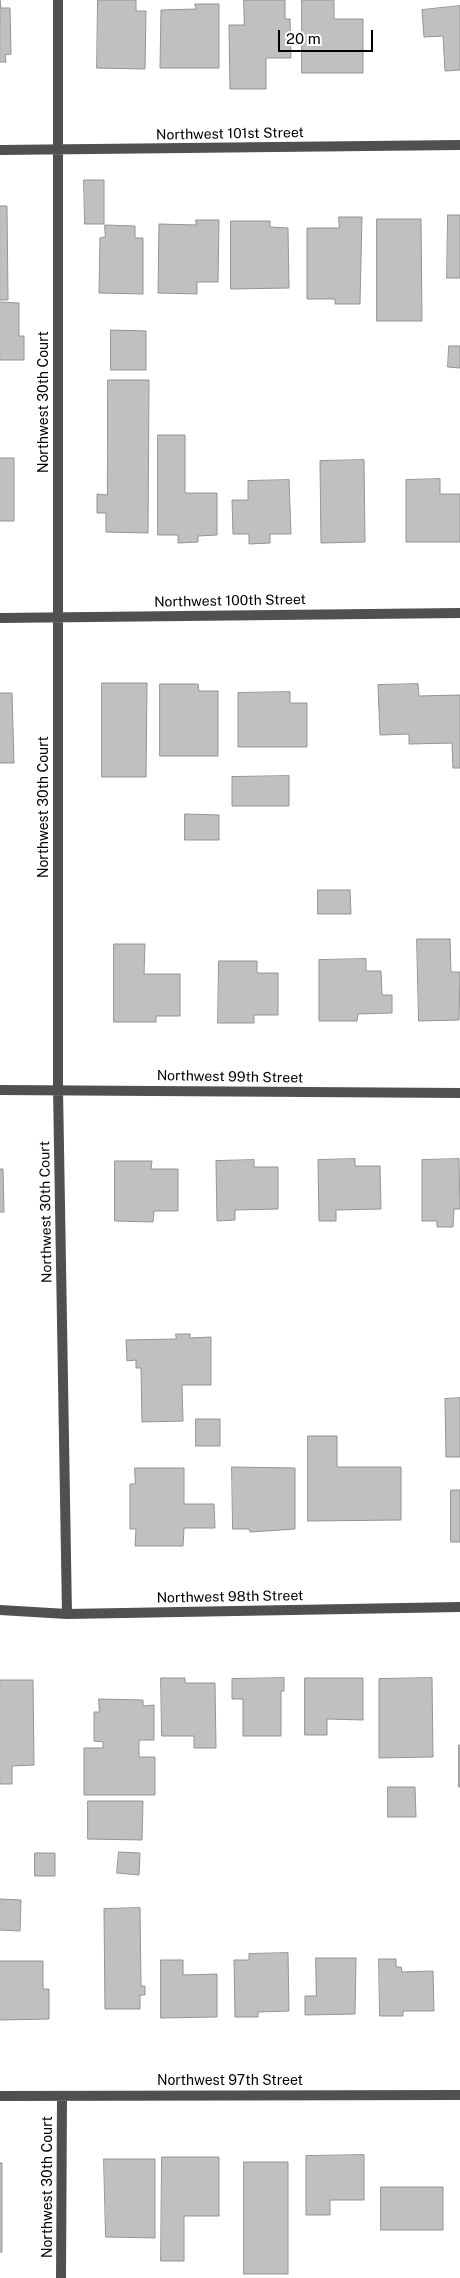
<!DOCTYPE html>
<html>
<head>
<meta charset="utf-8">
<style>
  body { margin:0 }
  #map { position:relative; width:460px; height:2278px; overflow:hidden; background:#fff; font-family:"Public Sans",sans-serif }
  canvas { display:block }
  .scale { position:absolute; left:278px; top:30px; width:95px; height:22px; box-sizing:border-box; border:2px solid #000; border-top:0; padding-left:6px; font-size:15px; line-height:18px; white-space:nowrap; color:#000; -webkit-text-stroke:4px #fff; paint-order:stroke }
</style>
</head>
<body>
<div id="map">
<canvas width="460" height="2278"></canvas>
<div class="scale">20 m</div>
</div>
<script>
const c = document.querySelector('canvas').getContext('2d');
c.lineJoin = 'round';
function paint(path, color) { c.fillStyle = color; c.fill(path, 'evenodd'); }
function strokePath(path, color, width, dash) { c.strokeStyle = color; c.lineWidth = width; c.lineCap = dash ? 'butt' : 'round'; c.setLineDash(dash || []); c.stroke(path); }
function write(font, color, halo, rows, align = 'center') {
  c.font = font + ' "Public Sans",sans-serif'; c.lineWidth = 4; c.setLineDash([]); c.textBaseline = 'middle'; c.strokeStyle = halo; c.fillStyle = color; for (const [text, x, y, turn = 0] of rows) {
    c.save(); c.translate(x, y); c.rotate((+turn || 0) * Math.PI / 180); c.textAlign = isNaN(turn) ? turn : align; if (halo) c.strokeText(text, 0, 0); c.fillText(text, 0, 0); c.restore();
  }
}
const building = new Path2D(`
  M0 0 1 8H10L11 54 5 55 6 62H0Z
  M98 0H136V11H146L145 69 97 68Z
  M244 0H285V19H290L291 58H266V89H230L229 25H244Z
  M302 0H334V19H363V73H302Z
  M195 4H219V68H160L161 10 196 9Z
  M460 6V70L445 71 443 36 424 37 422 10Z
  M84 180H104V224H85Z
  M0 206H7L8 300H0Z
  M448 215H460V278H447Z
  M339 217H362L360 304H335V299H307V228H339Z
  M377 219H421L422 321H377Z
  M196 220H219L218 282H197V294L158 293 159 224 196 225Z
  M231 221H270V227L288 228 289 288 231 289Z
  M105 225 135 226V238H143V294L99 293 100 238 105 237Z
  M0 302 19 303V336H24V360H0Z
  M111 330 146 331V370H111Z
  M449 346H460V368L448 367Z
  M108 380H149L148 533 106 532V513H97V494L107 495Z
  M158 435H185V493H217V535L198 536V542L178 543V535H158Z
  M0 458H14V521H0Z
  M364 460 365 542 321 543 320 461Z
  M440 479V494H460V542H406V480Z
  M289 480 291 534H270V543L249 544V534H233L232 500H248V481Z
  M102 683H147L146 777H102Z
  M160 684H198L199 691H218V756H160Z
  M418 684 419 696 460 695V768H453L452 743 409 744V734L380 735 378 685Z
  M290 692V703H307V747H238V693Z
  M0 693H12L14 763H0Z
  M289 776V806H232V777Z
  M185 814 219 815V840H185Z
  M318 890H350L351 914H318Z
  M417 939H450L451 972H460L459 1020 419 1021Z
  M114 944H145L144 974H180V1016H156V1022H114Z
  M366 959V971H381L382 995H392V1013L358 1014 357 1021H319V960Z
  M219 961H257V973H278V1015H254V1023H218Z
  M355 1159V1166H380L381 1209 336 1210V1221H319L318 1160Z
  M459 1159 460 1209H454L453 1227H437V1221H422V1160Z
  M254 1160V1167H278V1209L235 1210V1220L217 1221 216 1161Z
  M115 1161H152L151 1169H178V1211H154L153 1222 115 1221Z
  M0 1169H3L4 1212H0Z
  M176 1334H190V1338L211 1337V1385H182L183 1421 142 1422 141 1368H136V1360L127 1361 126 1340 176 1339Z
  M460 1398V1457H446L445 1399Z
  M196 1419H220V1446H196Z
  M308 1436H337V1467H401V1520L308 1521Z
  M232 1467 295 1468V1529L250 1532 249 1529H233Z
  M135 1468H184V1504H214L215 1528H184L183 1546H135L136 1529H130V1484H135Z
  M451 1490H460V1542H451Z
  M161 1678H185V1683H215L216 1748H194V1736H162Z
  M284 1678V1691H281V1736H243V1699H232V1679Z
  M305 1678H363V1720L327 1719V1735H305Z
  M432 1678 433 1757 379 1758V1679Z
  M0 1680H33L34 1765 12 1766V1784H0Z
  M99 1699 143 1700V1706L154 1705V1740H139V1757H155V1795H84V1748H103V1742L94 1741V1712H99Z
  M459 1745H460V1787H459Z
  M388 1787H415L416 1817H388Z
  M88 1801H143L142 1840 88 1839Z
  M119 1852 140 1853 139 1875 117 1873Z
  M35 1853H55V1876H35Z
  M0 1899 21 1900 20 1931 0 1930Z
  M140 1908 141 1986H145V1995H140V2009H105L104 1909Z
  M288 1953 289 2011 258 2012V2017H235L234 1960H249V1954Z
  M316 1958H356L355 2014 305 2015V1996H316Z
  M379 1959H396V1967H401L402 1972 433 1971 434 2011H403V2016H380Z
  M161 1960H183V1975L217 1974V2017L161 2018Z
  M0 1961H43V1989H49V2019L0 2020Z
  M364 2155V2200H330V2215H306V2156Z
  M162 2157H219V2216H184V2261H161Z
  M104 2159H155V2238L106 2237Z
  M244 2162H288V2274H244Z
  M0 2163H2V2252H0Z
  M381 2187H443V2230H381Z`);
paint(building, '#c0c0c0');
strokePath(building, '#949494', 1);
strokePath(new Path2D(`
  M58 0V1089L67 1614
  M0 150 460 145
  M0 618 460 613
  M0 1090 460 1093
  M0 1610 67 1614 460 1607
  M0 2096 460 2095
  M61 2278 62 2096`), '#505050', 10);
write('14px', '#000', '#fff', [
  ["Northwest 101st Street",230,134,-1],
  ["Northwest 30th Court",44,402,-90],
  ["Northwest 100th Street",230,601,-1],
  ["Northwest 30th Court",44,807,-90],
  ["Northwest 99th Street",230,1077,1],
  ["Northwest 30th Court",46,1212,-91],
  ["Northwest 98th Street",230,1597,-1],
  ["Northwest 97th Street",230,2081],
  ["Northwest 30th Court",48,2187,-90]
]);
</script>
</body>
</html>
